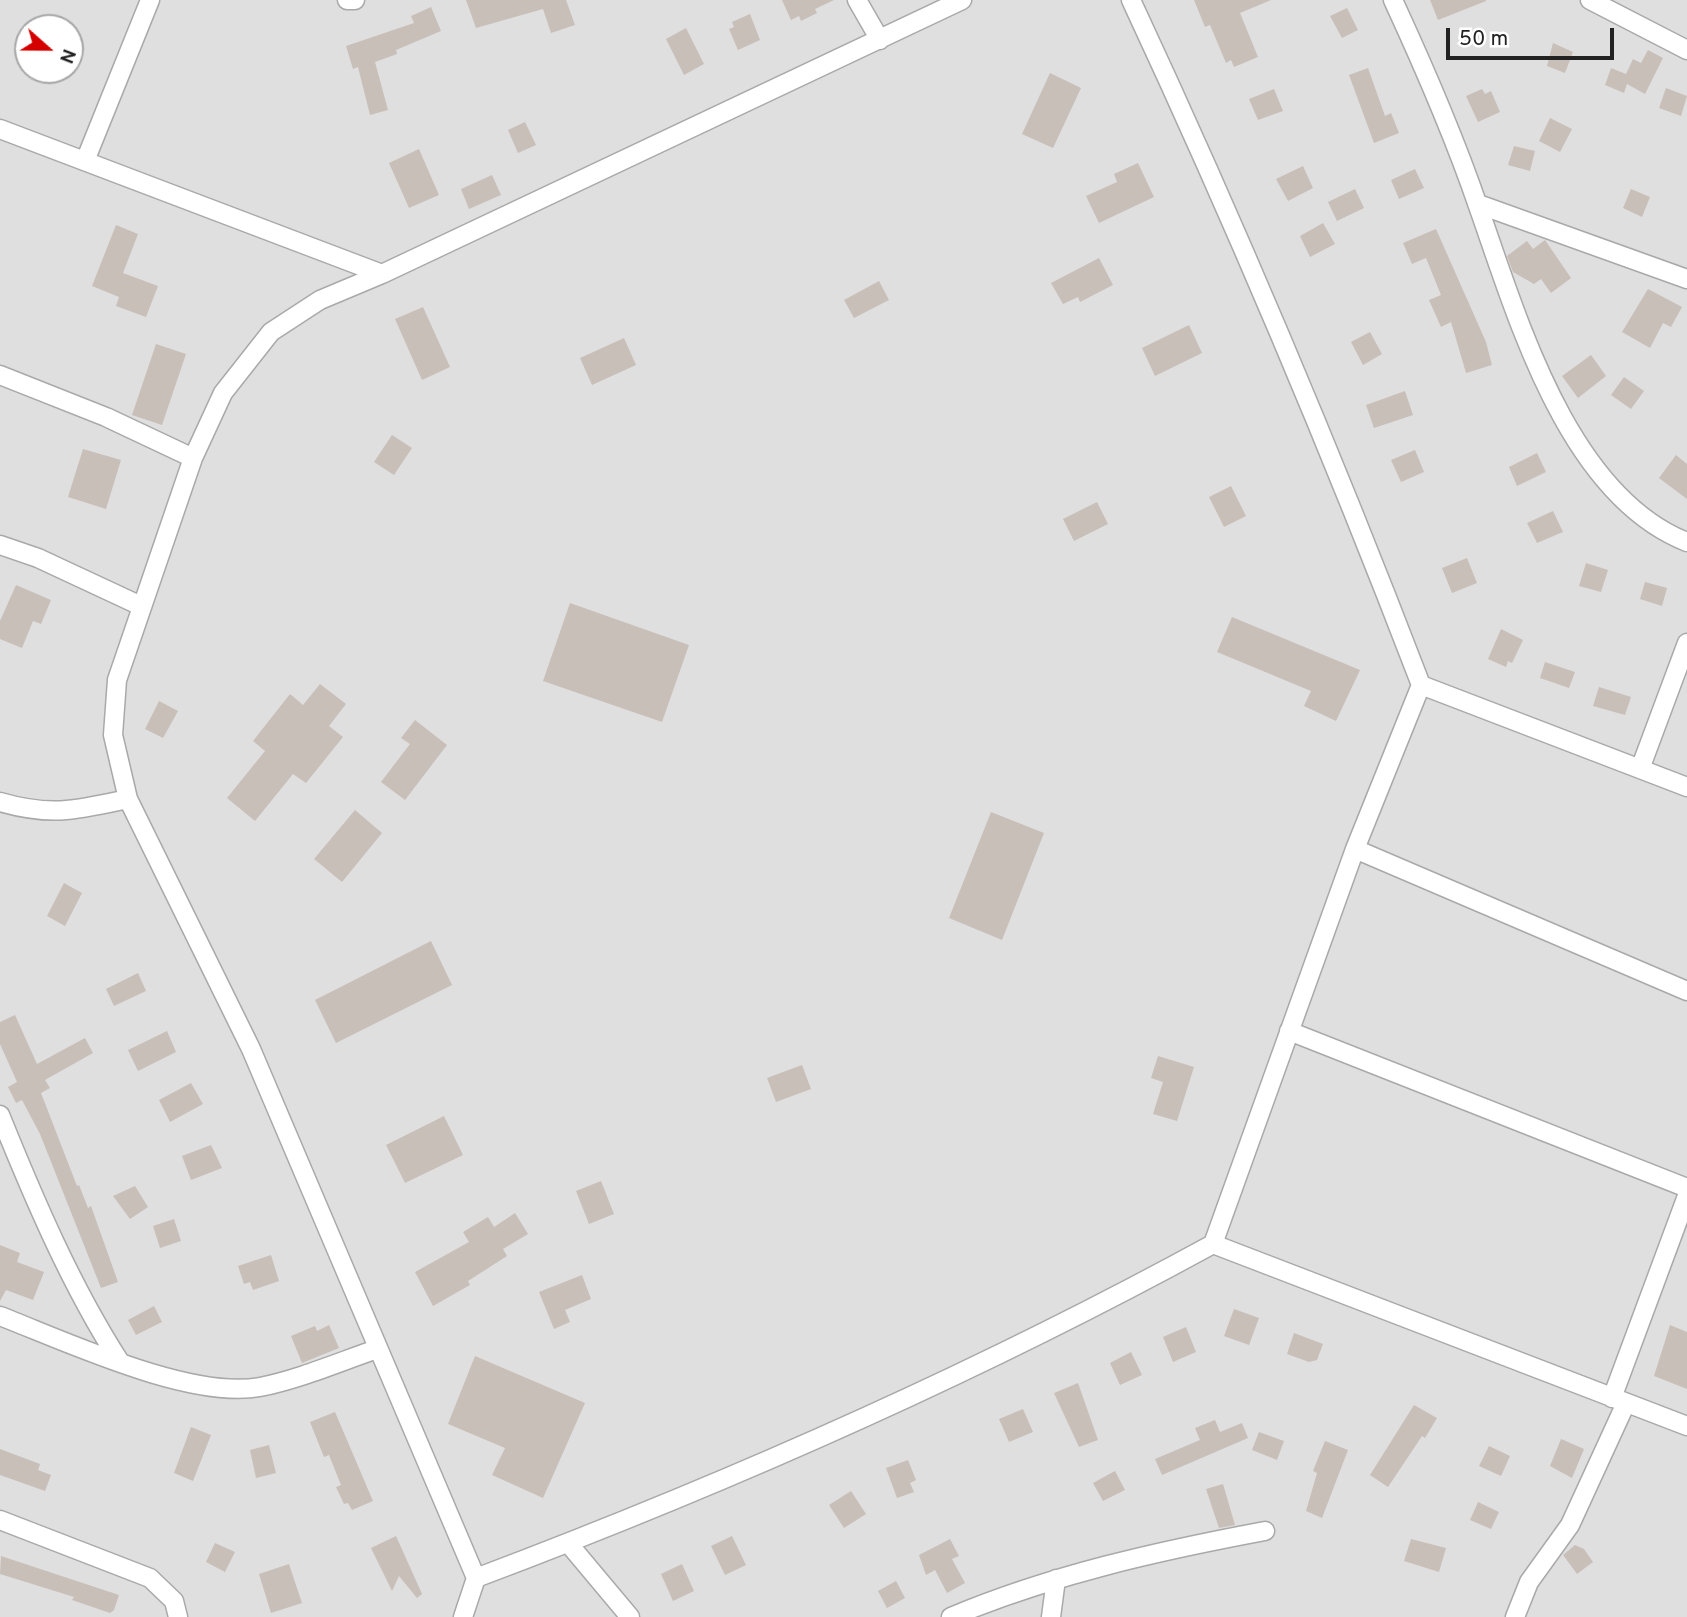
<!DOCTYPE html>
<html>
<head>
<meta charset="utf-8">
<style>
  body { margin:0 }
  #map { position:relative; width:1687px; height:1617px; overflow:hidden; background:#f2efe9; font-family:Overpass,sans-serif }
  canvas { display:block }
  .north { position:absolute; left:14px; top:14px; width:70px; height:70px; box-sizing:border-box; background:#fff; border:2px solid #a7a7a7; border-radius:50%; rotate:111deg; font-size:19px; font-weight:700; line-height:28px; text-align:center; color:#222 }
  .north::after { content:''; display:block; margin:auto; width:24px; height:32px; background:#d40000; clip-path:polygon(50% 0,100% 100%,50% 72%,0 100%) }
  .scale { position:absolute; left:1446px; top:28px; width:168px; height:32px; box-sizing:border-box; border:4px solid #222; border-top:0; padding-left:9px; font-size:21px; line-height:24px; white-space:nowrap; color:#222; -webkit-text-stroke:5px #fff; paint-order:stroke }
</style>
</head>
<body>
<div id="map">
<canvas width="1687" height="1617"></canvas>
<div class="north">N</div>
<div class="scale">50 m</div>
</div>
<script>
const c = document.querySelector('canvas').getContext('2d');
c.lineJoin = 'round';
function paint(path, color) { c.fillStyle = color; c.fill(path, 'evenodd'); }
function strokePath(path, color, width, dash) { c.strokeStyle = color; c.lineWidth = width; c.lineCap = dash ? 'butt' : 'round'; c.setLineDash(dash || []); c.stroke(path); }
paint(new Path2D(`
  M0 0H1687V1617H0ZM28 28H70V70H28Z`), '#e0dfdf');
paint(new Path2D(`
  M466 0H566L575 25 551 33 543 9 476 28Z
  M782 0H834L815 9 817 13 801 21 799 16 791 20Z
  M1194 0H1271L1240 13 1258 57 1234 67 1231 60 1226 63 1210 25 1205 27Z
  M1430 0H1486V1L1438 20Z
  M431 7 441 31 396 50 397 54 375 62 388 110 370 115 358 67 353 69 346 46 414 23 411 16Z
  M1347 8 1358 30 1342 38 1330 16Z
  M750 14 760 40 738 50 729 29 734 27 732 22Z
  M686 28 704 64 684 75 666 39Z
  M1553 43 1573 52 1565 73 1547 66Z
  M1648 50 1663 58 1645 94 1627 84 1624 93 1605 85 1611 68 1626 74 1633 59 1641 63Z
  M1368 68 1385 116 1391 113 1399 133 1374 143 1349 75Z
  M1050 73 1081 88 1053 148 1022 134Z
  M1666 88 1687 96 1681 116 1659 108Z
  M1274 89 1283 111 1258 120 1249 99Z
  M1482 89 1485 94 1491 91 1500 112 1478 122 1466 96Z
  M1550 118 1572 129 1560 152 1539 141Z
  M525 122 536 145 518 153 508 130Z
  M1514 146 1535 151 1530 171 1508 165Z
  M419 149 439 195 409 208 389 163Z
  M1138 163 1154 197 1099 223 1086 196 1117 182 1114 174Z
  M1303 166 1313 188 1288 201 1276 179Z
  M1415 169 1424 188 1399 199 1391 180Z
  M492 175 501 195 469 209 461 189Z
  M1355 189 1364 208 1337 221 1328 202Z
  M1631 189 1650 197 1642 217 1623 208Z
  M1323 223 1335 244 1310 257 1300 236Z
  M116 225 138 234 123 273 158 286 146 317 116 306 119 297 92 286Z
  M1436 229 1486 342 1492 365 1466 373 1451 322 1441 327 1429 300 1441 295 1426 258 1412 264 1403 243Z
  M1545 240 1571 278 1551 293 1541 279 1534 284 1513 272 1507 256 1527 241 1533 249Z
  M1099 258 1113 285 1080 302 1078 297 1063 304 1051 283Z
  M879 281 889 300 854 318 844 300Z
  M1648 289 1682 307 1671 327 1663 323 1650 348 1622 332Z
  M423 307 450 367 422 380 395 319Z
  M1189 325 1202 353 1155 376 1142 348Z
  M1370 332 1382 354 1363 365 1351 342Z
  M624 338 636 365 592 385 580 358Z
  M156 344 186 354 162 425 132 415Z
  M1591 355 1606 376 1578 398 1562 376Z
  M1624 377 1644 391 1631 409 1611 395Z
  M1405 391 1413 415 1374 428 1366 405Z
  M392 435 412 448 394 475 374 462Z
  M83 449 121 460 106 509 68 497Z
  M1415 450 1424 472 1401 482 1391 460Z
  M1537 453 1546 472 1517 486 1509 467Z
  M1676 455 1687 464V499L1659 478Z
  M1231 486 1246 516 1224 527 1209 497Z
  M1097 502 1108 524 1074 541 1063 519Z
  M1553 511 1563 532 1537 543 1527 523Z
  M1467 558 1477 583 1452 593 1442 568Z
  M1586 563 1608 570 1601 592 1579 586Z
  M1645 582 1667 588 1662 606 1640 599Z
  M16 585 51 600 41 624 33 621 22 648 0 639V621Z
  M570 603 689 645 662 722 543 681Z
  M1232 617 1360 670 1336 721 1304 706 1311 691 1217 652Z
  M1501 629 1523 640 1512 663 1508 661 1506 667 1488 659Z
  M1545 662 1575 672 1569 688 1540 678Z
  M320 684 346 704 329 726 343 737 306 783 293 774 255 821 227 798 265 751 253 741 290 694 303 705Z
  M1599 687 1631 697 1625 715 1593 706Z
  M159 701 178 711 163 738 145 729Z
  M415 720 447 745 405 800 381 782 410 744 401 738Z
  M355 810 382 833 342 882 314 859Z
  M991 812 1044 833 1002 940 949 918Z
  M64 883 82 893 65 926 47 916Z
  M431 941 452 985 336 1043 315 1000Z
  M138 973 146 991 114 1006 106 989Z
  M15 1015 37 1064 85 1038 93 1053 45 1080 50 1088 41 1093 77 1186 79 1185 88 1208 91 1206 118 1282 101 1288 40 1134 22 1100 16 1103 8 1087 17 1082 0 1044V1022Z
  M167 1031 176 1052 138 1071 128 1050Z
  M1158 1056 1194 1067 1177 1121 1153 1114 1163 1082 1151 1078Z
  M802 1065 811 1089 776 1102 767 1078Z
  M191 1083 203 1104 170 1122 159 1100Z
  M444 1116 463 1155 405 1183 386 1145Z
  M211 1145 222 1168 191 1180 182 1156Z
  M601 1181 614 1214 589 1224 576 1191Z
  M135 1186 148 1207 130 1219 113 1196Z
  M515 1213 528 1234 503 1249 507 1256 468 1281 470 1285 433 1306 415 1272 469 1242 463 1232 488 1217 494 1227Z
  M174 1219 181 1241 160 1248 153 1226Z
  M0 1245 20 1253 17 1262 44 1272 33 1300 6 1290 0 1301Z
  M271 1255 279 1281 253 1290 250 1282 244 1284 238 1266Z
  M582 1275 591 1299 565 1310 570 1322 554 1329 539 1292Z
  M154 1306 162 1322 136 1335 128 1320Z
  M1234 1309 1259 1318 1249 1345 1224 1336Z
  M329 1325 339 1348 302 1363 291 1336 315 1326 317 1331Z
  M1670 1325 1687 1332V1389L1654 1376Z
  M1186 1327 1196 1352 1173 1362 1163 1337Z
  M1294 1333 1323 1344 1317 1360 1309 1362 1287 1354Z
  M1131 1352 1142 1375 1120 1385 1110 1363Z
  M475 1356 585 1403 543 1498 492 1475 505 1448 448 1424Z
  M1078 1383 1098 1440 1079 1447 1054 1393Z
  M1414 1405 1437 1418 1425 1438 1422 1436 1388 1487 1370 1475Z
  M1023 1409 1033 1432 1009 1442 999 1419Z
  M335 1412 373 1501 352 1510 348 1503 344 1504 336 1487 341 1485 329 1455 324 1457 310 1422Z
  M1215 1420 1220 1432 1242 1423 1248 1438 1162 1475 1155 1459 1200 1440 1195 1428Z
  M191 1427 211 1435 193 1481 174 1473Z
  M1259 1432 1284 1441 1277 1460 1252 1450Z
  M1561 1439 1584 1449 1572 1478 1550 1466Z
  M1325 1441 1348 1450 1322 1518 1306 1511 1317 1473 1313 1471Z
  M269 1445 276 1473 256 1478 250 1450Z
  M1489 1446 1510 1456 1501 1476 1479 1466Z
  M0 1449 40 1464 38 1470 51 1475 45 1491 0 1475Z
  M908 1460 916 1480 910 1483 914 1492 897 1498 886 1468Z
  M1115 1471 1125 1490 1103 1501 1093 1483Z
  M1223 1484 1235 1525 1219 1528 1206 1489Z
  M851 1491 866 1514 844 1528 829 1505Z
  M1478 1502 1499 1512 1491 1529 1470 1520Z
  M396 1536 422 1594 417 1598 399 1576 392 1591 371 1548Z
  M732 1536 746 1565 725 1575 711 1546Z
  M950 1539 959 1556 952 1559 965 1583 947 1593 935 1570 926 1575 919 1555Z
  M1411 1539 1446 1548 1439 1572 1404 1561Z
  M215 1543 235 1552 225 1572 206 1562Z
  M1575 1545 1584 1549 1593 1562 1577 1574 1563 1555Z
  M1 1556 119 1595 114 1610 110 1613 72 1600 74 1597 0 1574Z
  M289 1564 302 1603 271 1613 259 1574Z
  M682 1564 694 1591 673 1601 661 1574Z
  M896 1581 905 1598 887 1608 878 1591Z`), '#c7bfb8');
const minor = new Path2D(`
  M347 0H355
  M857 0 880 40
  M1393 0C1424 67 1454 136 1478 206 1517 316 1567 495 1687 542
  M1590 0 1687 50
  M0 129 382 274
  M85 161 150 0
  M1478 204 1687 279
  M0 375 106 417 193 458
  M0 545 38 558 141 606
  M1421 685 1687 787
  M1640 769 1687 643
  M0 802C52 817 77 810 128 799
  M1355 849 1687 991
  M1289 1031 1687 1188
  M0 1115C34 1199 71 1286 120 1362
  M1213 1244 1687 1426
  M0 1316C67 1342 191 1400 260 1387 300 1379 339 1362 377 1349
  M1612 1398 1687 1196
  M0 1520 150 1578 174 1601 178 1617
  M568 1543 630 1617
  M476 1578C728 1483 977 1373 1213 1244L1355 849 1421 685C1332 453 1236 225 1131 0
  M463 1617 476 1578 251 1049 128 799 113 735 117 680 193 458 223 393 271 332 320 300 382 274 962 0
  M951 1617C1051 1575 1158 1551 1265 1531
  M1051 1617 1056 1579
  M1515 1617 1529 1582 1570 1525 1626 1403`);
strokePath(minor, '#a9a9a9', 21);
strokePath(minor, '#fff', 18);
</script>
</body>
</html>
